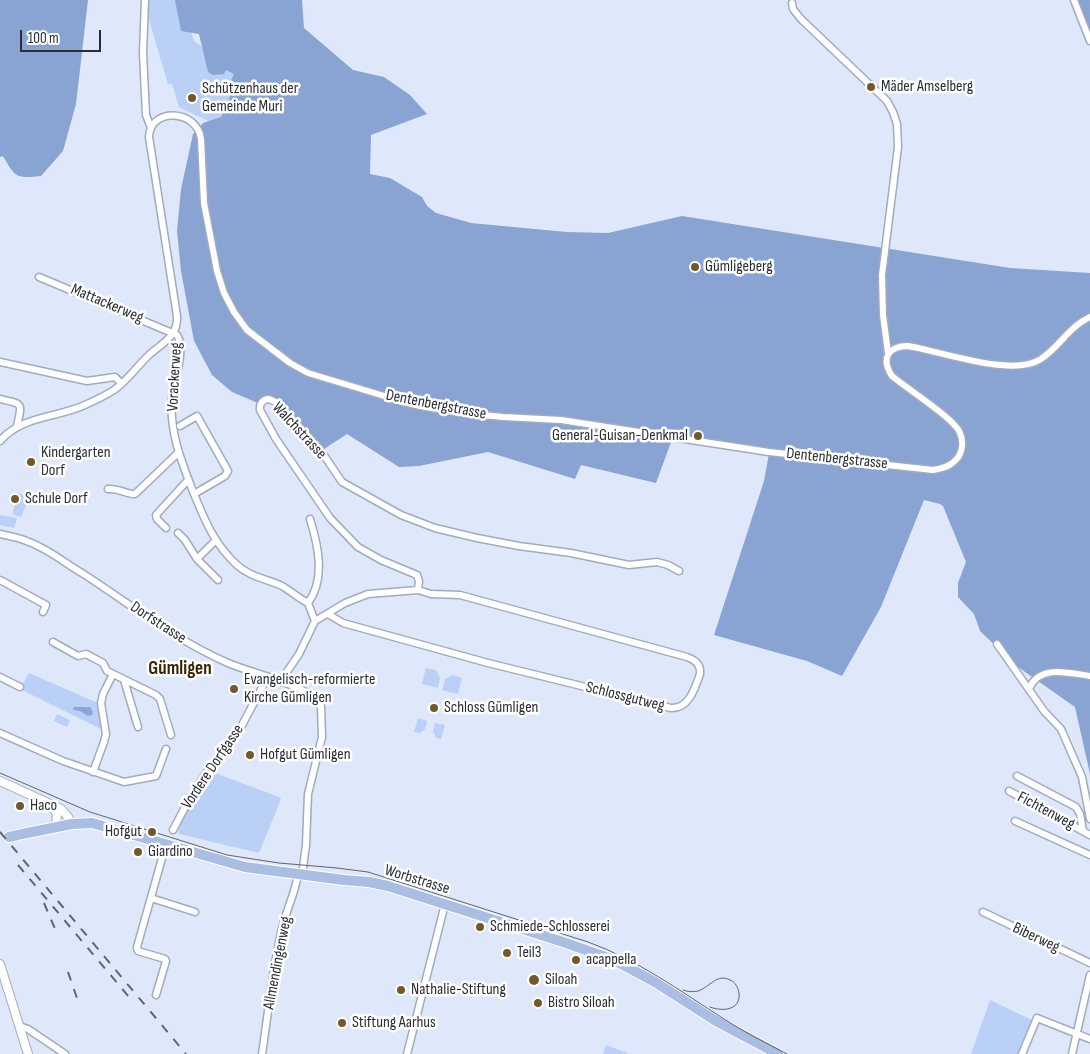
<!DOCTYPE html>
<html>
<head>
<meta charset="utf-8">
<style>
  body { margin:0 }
  #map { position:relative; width:1090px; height:1054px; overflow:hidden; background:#dee8fa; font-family:"Sofia Sans Condensed",sans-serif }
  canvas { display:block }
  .scale { position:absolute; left:20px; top:30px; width:81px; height:22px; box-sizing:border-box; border:2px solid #2a2d34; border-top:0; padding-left:6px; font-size:15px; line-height:18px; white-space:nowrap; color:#2a2d34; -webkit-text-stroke:4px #fff; paint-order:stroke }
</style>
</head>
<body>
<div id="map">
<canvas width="1090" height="1054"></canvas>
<div class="scale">100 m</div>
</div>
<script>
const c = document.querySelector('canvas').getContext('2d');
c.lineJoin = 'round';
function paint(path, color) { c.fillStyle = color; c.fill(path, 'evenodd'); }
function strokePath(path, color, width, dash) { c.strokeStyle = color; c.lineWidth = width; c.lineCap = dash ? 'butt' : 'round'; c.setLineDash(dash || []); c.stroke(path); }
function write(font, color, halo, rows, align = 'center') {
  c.font = font + ' "Sofia Sans Condensed",sans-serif'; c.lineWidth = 5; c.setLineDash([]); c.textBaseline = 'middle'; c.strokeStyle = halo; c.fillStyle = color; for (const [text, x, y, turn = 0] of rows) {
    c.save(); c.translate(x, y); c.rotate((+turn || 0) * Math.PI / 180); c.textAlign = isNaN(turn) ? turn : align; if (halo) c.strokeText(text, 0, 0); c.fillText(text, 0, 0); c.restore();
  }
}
paint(new Path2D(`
  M143 0H182L194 41 248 77 219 126 179 107 172 84H168Z
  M16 493 30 496 21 517 12 514 17 498 15 497Z
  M0 515 17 518 14 528 0 525Z
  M426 668 436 670 440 678 438 688 422 684Z
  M29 673 98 703 101 729 20 689Z
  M452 675 462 678 458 694 442 690 445 679Z
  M57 714 70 720 67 727 54 721Z
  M418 718 427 721 425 729 420 733 414 732Z
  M435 723 445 725 441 739 436 738 433 731Z
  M210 771 279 797 281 799 259 853 179 834C176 823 203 783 210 771Z
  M990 1000 1036 1022 1024 1054H971Z
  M606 1045 627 1053V1054H603Z`), '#bad0f6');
paint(new Path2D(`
  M0 0H88L76 104 63 151 41 176C16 179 15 177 3 156L0 157Z
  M175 0H302L304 28 353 70 384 77 410 95 427 114 371 135 370 174 390 178 422 197 427 206 436 213 471 223 567 232 608 233 682 216 1010 268 1090 273V774L1075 707 1018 667 980 631 974 614 958 597V583L966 562 943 506 940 504 924 500 881 607 842 676 807 661 714 635 764 481 770 448 674 434 656 483 581 465 575 479 488 452 419 466 399 467 347 434 321 451 275 400 260 404 232 392 212 375 194 341 181 271 177 231 181 189 193 134 203 123 221 117 234 88 229 85 234 74 226 70 224 74 213 75 208 72 199 34 181 31Z
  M1075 0H1090V37Z`), '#89a4d2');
paint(new Path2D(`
  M74 707H90L93 712 92 715 88 716 80 711 73 710Z`), '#8ba5d4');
strokePath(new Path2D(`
  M245 97C257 88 265 99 276 104 287 99 288 105 295 103 298 103 300 100 302 100 317 100 333 120 352 108L355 102 364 93C377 90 387 96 399 99`), '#8ba5d4', 2);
const minor = new Path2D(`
  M145 0 143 53 146 115 151 128
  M1074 0 1090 41
  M792 3 793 9 801 19 887 101 893 112 897 124 898 147 882 275 883 315 888 353
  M39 277 177 335C186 349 174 382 172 398 169 432 182 463 194 494 205 521 215 545 237 565 250 577 267 579 282 586 291 591 298 598 308 603
  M0 362 87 381 115 377 121 383
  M0 399C24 404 22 403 17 426
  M180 426 197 416 228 471 225 476 194 494
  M0 441C22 415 59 418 87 404 96 400 106 395 114 390 128 380 138 365 150 354 164 342 178 336 177 316L149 137C150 107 197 109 201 139L204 203 217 271 224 293 234 312 247 330 290 363 308 373 391 398 420 406 462 413 503 417 561 420 769 452 933 470C944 468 952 466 959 456 963 449 963 440 960 433 955 419 906 388 892 376 880 358 889 346 908 346 940 351 1012 378 1041 359 1059 347 1070 326 1090 317
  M108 489C118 488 126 494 135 494L179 452
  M310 519C318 545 326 579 308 603L315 621
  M166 528 157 519 156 515 188 480
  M178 533 185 540 197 559 215 541
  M0 534C10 536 20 538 29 542 48 549 65 563 82 573 130 604 175 640 228 663 254 674 299 683 319 701L321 706 322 737 308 794 306 845 302 875
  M197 559 218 580
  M0 580 46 605 43 612
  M418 590 419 581 417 575 381 560 358 547 330 518 276 439 260 410C259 404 263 399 269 399L278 403 321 451 342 482 401 515 435 528 477 538 519 546 571 553 629 565 657 562 668 565 679 571
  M315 621 345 603 368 594 418 590 431 594 460 595 687 657C696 660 701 665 700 674 695 688 689 709 671 708L488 663 343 623 328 614
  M53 642 78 656 86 654 103 663 107 671 156 695 160 699 171 735
  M997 644 1044 711 1061 729 1082 777 1090 819
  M0 677 20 687
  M124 680 138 727
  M280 682 299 654 315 621
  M1029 689C1039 664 1069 673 1090 676
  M0 733 63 761 124 782 156 776 166 749
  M93 772 104 742 106 734 101 703 103 694 113 674
  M1017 776 1076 807 1080 814 1083 831
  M1009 791 1090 835
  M1015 821 1090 855
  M173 830 184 809 204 776 240 729 267 678
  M151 898 195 912
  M983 912 1090 963
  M156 995 166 961 165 959 138 951 137 947 166 844
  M19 1026 28 1029 65 1054
  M262 1054C268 1014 272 973 281 933 285 912 295 895 298 874
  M407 1054 445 904
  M1022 1054 1037 1018 1090 1039
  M1072 1054 1090 975`);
const tertiary = new Path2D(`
  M0 781 61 809 68 817 72 824
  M51 805 57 814 56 826
  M0 964 28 1054`);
const primary = new Path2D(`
  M22 834 72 824 92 823 245 867 344 880 369 882 388 886 563 942 614 960 655 982 716 1021 778 1054
  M9 837 18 835`);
strokePath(minor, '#a2abbc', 9);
strokePath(tertiary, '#a2abbc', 10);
strokePath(primary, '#fff', 12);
strokePath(minor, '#fff', 6);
strokePath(tertiary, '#fff', 8);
strokePath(primary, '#a9bee2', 10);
strokePath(new Path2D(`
  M0 773 90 812 227 855 279 863 337 868 368 872 588 942C638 960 680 991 724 1019 744 1032 766 1043 787 1054
  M683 990C688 992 693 992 698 991 710 987 717 973 730 980 735 982 738 987 739 993 741 1010 723 1012 710 1007`), '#60656f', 1);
strokePath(new Path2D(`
  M0 832 186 1054
  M18 865 129 997
  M44 903 56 931
  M68 972 78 1001`), '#60656f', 2, [9, 9]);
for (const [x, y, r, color] of [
  [871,87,5,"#715929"],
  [192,98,5,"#715929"],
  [695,267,5,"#715929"],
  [698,436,5,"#715929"],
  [31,462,5,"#715929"],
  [15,499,5,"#715929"],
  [234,689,5,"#715929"],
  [434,708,5,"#715929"],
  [250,755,5,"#715929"],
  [20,806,5,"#715929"],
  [152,832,5,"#715929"],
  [138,852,5,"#715929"],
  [480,927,5,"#715929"],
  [507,953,5,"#715929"],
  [576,960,5,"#715929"],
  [534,980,6,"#715929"],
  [401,990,5,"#715929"],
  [538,1003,5,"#715929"],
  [342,1023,5,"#715929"]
]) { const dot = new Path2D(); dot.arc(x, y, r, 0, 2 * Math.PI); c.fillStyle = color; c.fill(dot); strokePath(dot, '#fff', 2); }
write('16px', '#2a2d34', '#fff', [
  ["Mäder Amselberg",881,87],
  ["Schützenhaus der",202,89],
  ["Gemeinde Muri",202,107],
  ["Gümligeberg",705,267],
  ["General-Guisan-Denkmal",688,436,"right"],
  ["Kindergarten",41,453],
  ["Dorf",41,471],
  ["Schule Dorf",25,499],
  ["Evangelisch-reformierte",244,680],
  ["Kirche Gümligen",244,698],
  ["Schloss Gümligen",444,708],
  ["Hofgut Gümligen",260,755],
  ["Haco",30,806],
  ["Hofgut",142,832,"right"],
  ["Giardino",148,852],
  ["Schmiede-Schlosserei",490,927],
  ["Teil3",517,953],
  ["acappella",586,960],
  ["Siloah",545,980],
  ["Nathalie-Stiftung",411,990],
  ["Bistro Siloah",548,1003],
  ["Stiftung Aarhus",352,1023]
], 'left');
write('16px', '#2a2d34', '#fff', [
  ["Mattackerweg",107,304,23],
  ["Vorackerweg",175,377,-87],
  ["Dentenbergstrasse",436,405,11],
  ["Walchstrasse",299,431,47],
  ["Dentenbergstrasse",837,459,6],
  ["Dorfstrasse",158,623,33],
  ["Schlossgutweg",625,697,14],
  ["Vordere Dorfgasse",213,767,-56],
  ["Fichtenweg",1046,811,28],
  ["Worbstrasse",417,880,17],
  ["Biberweg",1036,938,25],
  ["Allmendingenweg",278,963,-79]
]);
write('bold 19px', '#382500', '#fff', [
  ["Gümligen",180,669]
]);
</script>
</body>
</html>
